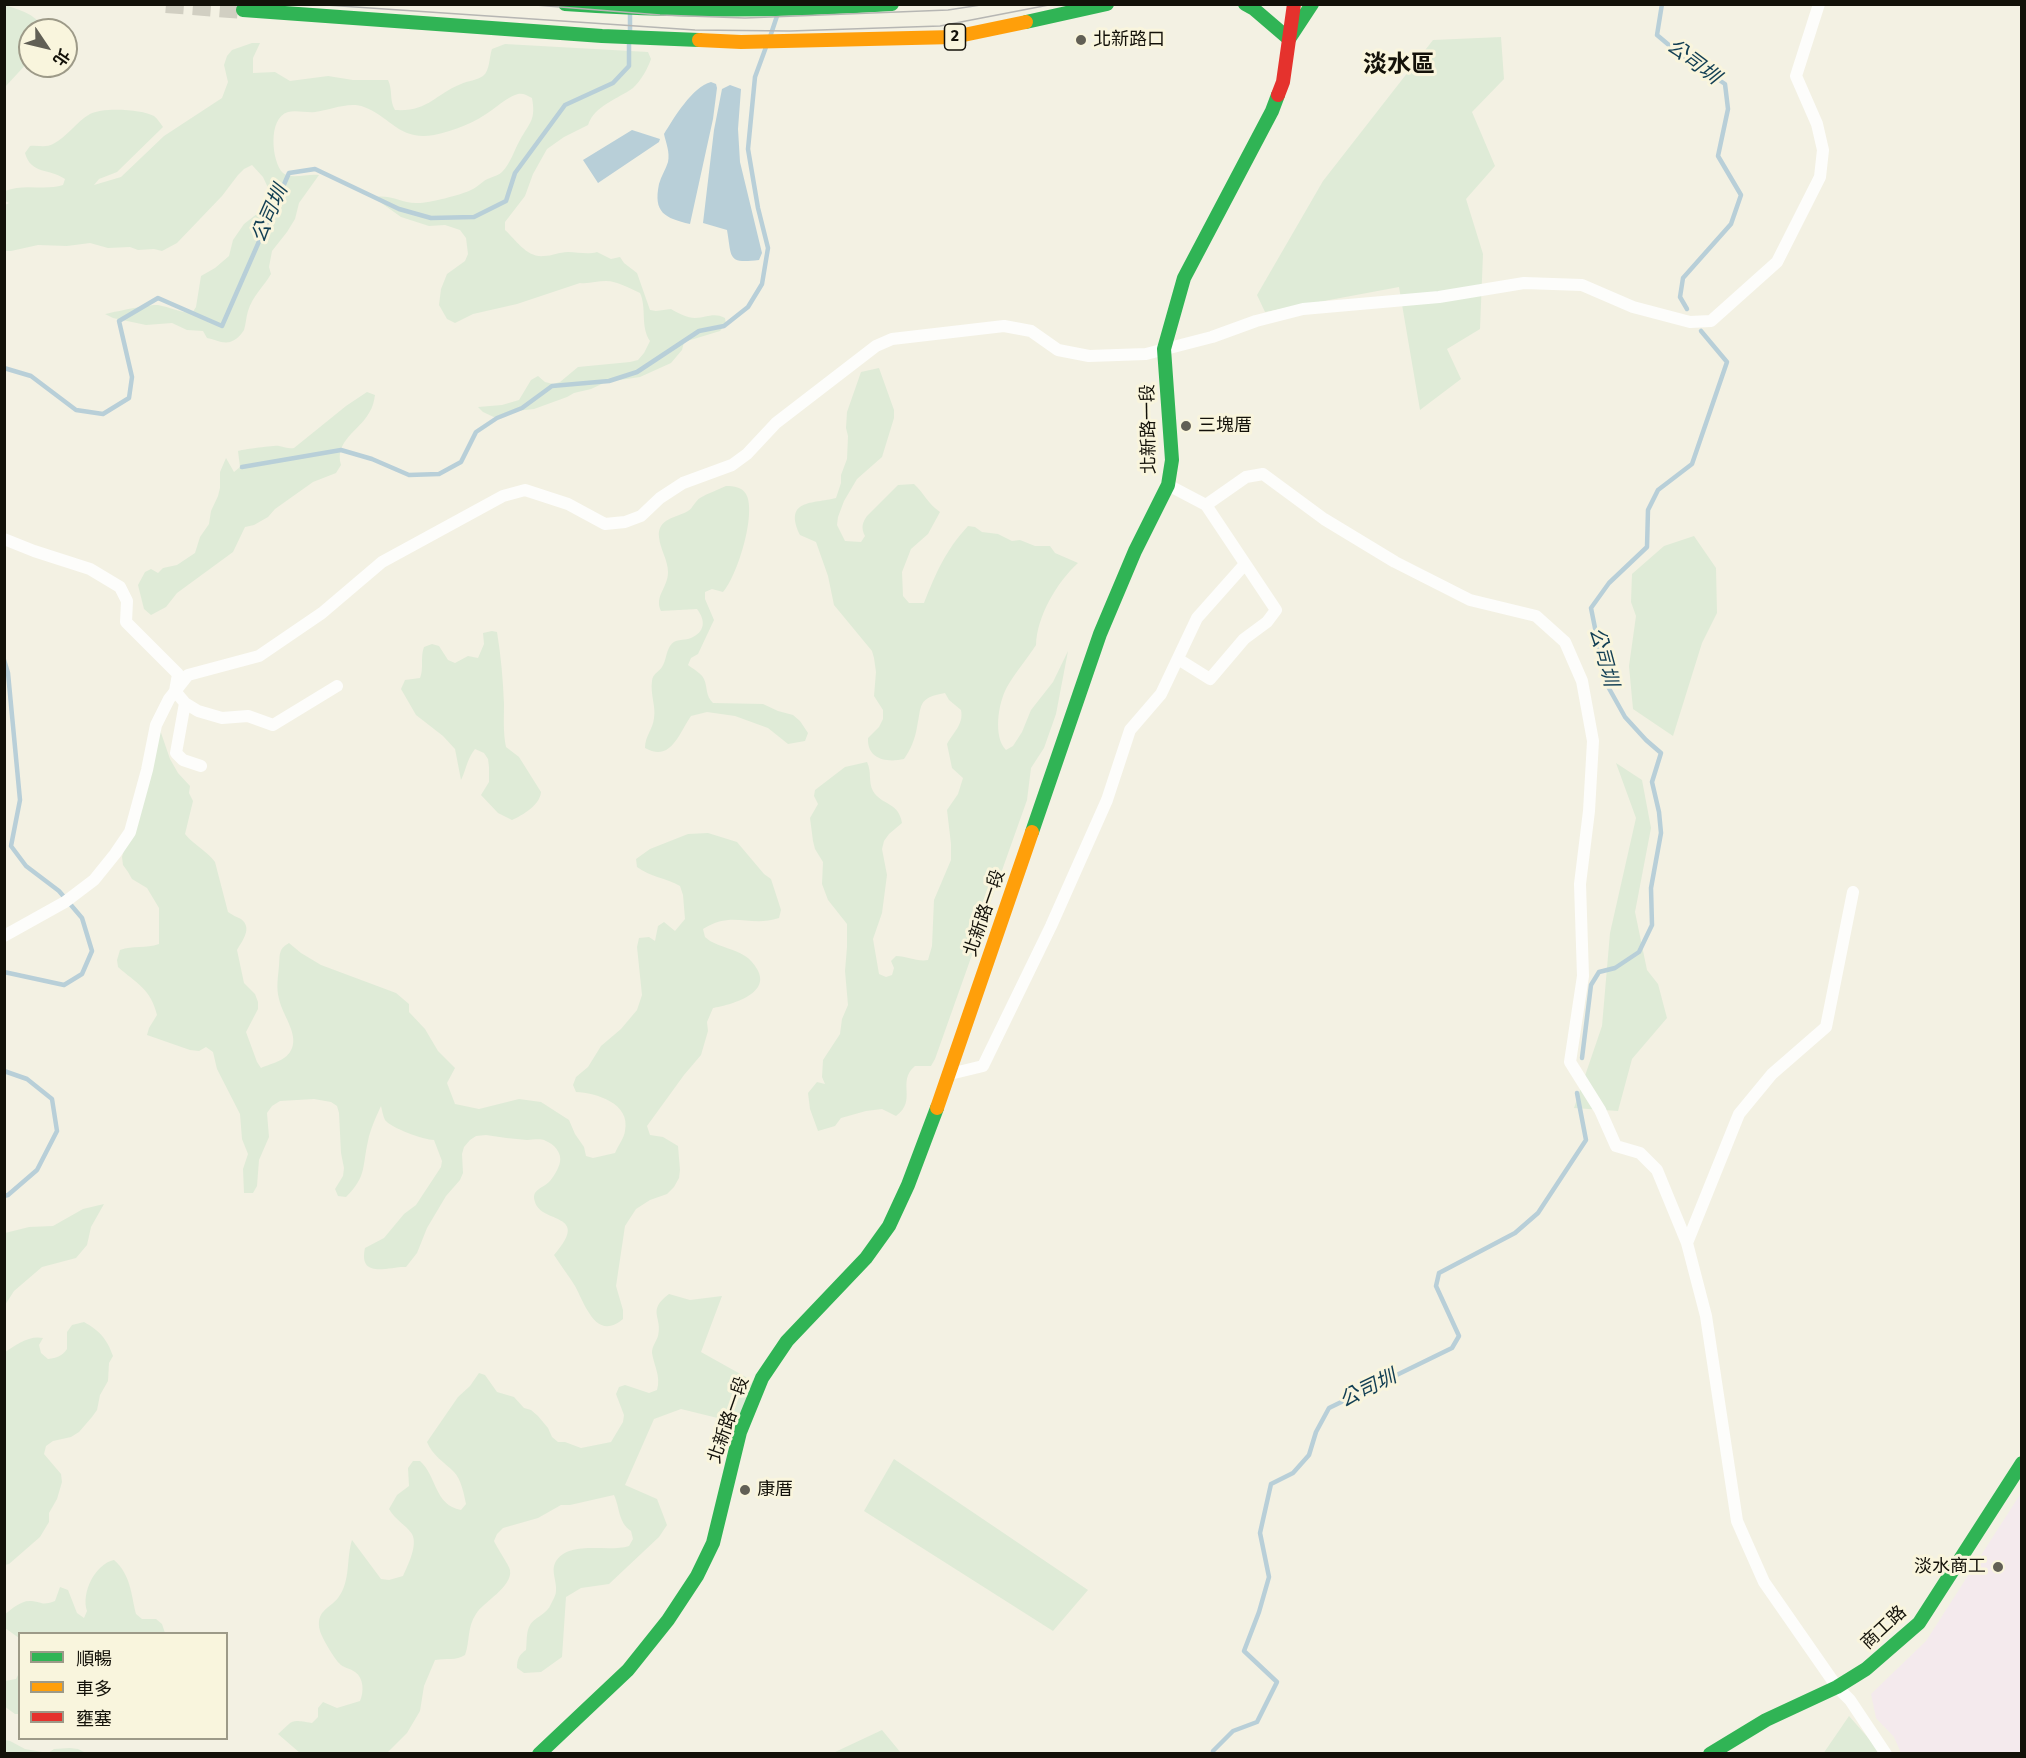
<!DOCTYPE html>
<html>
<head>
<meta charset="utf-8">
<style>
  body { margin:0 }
  #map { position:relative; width:2026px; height:1758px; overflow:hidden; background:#f3f1e3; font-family:"Fira Sans","Noto Sans TC",sans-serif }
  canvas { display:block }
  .frame { position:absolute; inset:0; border:6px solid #131109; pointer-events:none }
  .legend { position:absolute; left:18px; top:1632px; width:210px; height:108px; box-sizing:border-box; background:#f9f5dd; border:2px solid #9d9a88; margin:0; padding:8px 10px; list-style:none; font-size:18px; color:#131109 }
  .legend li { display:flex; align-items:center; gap:12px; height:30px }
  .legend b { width:30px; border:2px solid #9d9a88 }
  .north { position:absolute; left:18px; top:18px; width:60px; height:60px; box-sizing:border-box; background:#f9f5dd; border:2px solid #9d9a88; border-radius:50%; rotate:125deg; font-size:16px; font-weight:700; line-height:24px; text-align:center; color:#131109 }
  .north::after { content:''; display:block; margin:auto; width:21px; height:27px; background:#615f55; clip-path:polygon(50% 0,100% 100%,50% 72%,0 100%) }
</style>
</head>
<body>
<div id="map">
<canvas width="2026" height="1758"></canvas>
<div class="frame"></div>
<ul class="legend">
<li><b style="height:8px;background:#30b455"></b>順暢</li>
<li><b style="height:8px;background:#ff9f0a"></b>車多</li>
<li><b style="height:8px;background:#e5322d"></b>壅塞</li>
</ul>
<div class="north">北</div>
</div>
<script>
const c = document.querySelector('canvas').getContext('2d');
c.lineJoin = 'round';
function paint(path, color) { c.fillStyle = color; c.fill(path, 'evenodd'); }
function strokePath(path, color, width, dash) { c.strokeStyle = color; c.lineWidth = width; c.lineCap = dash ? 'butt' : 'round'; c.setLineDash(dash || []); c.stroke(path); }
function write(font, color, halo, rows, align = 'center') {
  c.font = font + ' "Fira Sans","Noto Sans TC",sans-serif'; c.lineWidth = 6; c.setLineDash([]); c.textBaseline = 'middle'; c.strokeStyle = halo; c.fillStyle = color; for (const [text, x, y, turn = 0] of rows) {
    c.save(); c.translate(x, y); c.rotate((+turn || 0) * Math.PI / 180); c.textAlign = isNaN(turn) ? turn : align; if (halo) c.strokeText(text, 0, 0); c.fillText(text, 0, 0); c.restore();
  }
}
paint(new Path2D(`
  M2021 1493V1753H1901L1894 1737 1876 1718 1871 1694 1926 1641Z`), '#f4eaed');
paint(new Path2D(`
  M8 6C22 11 38 15 43 30H30V60L5 87 4 7Z
  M1501 37 1504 79 1472 112 1495 166 1466 199 1483 254 1480 329 1447 349 1461 379 1420 410 1399 287 1265 312 1257 295 1323 181 1433 40Z
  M252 43H260L253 58V73L275 72 290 81 328 76 353 80H388C393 90 389 100 395 110 428 112 434 95 461 84 467 81 478 80 483 76 490 71 489 57 492 49L505 44 648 52 651 59C648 68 641 81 633 88 618 99 595 105 588 125L564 137 547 149 533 174 525 196 505 222V230C516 240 527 258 544 256 552 256 559 252 568 252 578 252 587 255 597 252L611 259 620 257 624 263 637 273 650 310 656 311 671 309C677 313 688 318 695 318 707 318 713 312 725 318L726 324 720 331 684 342 682 350 671 363 640 377 606 382 591 389 574 393 567 397 534 409 515 411 498 419 483 412 478 407 502 405 519 400 531 380 538 376 545 382 553 384 560 382 578 367 630 362 638 360 644 353 650 341C640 326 647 308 640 293 629 288 617 281 606 281 597 281 589 284 580 283L517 304 473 314 455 323 447 319 439 305 441 289 447 274 465 261 468 254 466 238 460 230 445 225 429 226 401 217 373 197C393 194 402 204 418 203 429 203 461 195 471 190 478 187 483 180 490 178 494 176 499 175 502 172 511 163 514 150 520 140 530 122 536 120 532 98 526 95 522 92 515 95 507 98 499 105 492 110 476 122 454 131 434 135 399 141 391 117 364 107 350 101 330 110 315 112 307 113 296 110 288 112 267 118 272 163 283 173 291 180 309 173 319 175L299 203 295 219 287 232 272 251 269 267 271 274C264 286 252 297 248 311 246 317 246 324 244 330 241 335 236 340 230 342 222 344 214 339 207 338L203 331 187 330 172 323 146 325 113 318 105 314C113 312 151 304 158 305 169 307 182 313 192 313L196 307 201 276 215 268 229 256 233 240 244 224 267 206 270 199V192L263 177 252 165 244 169 238 175 222 196 177 243 162 251 154 249 138 250 130 247 108 248 90 243 67 246 38 245 11 251H5V205L9 203 5 201V191C24 183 44 191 63 185L65 179C50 168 31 175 25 153L30 146C38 145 46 148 53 144 67 137 76 122 90 114 102 107 142 109 154 116 158 119 160 123 163 127L117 172 99 179 94 185 121 177 164 136 222 98 228 82 224 65 227 56 232 50Z
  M879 368 894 410V418L882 457 857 479 844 501 838 517 837 525 845 541 861 542 865 536C861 528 862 523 867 516L898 485 914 484C924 493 928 504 940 512L928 534 911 549 902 572 903 596 909 603H924C936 573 945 551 968 526L975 527 982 532 998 534 1012 541 1020 540 1035 546H1050L1055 553 1078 563C1057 582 1037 616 1036 645 1027 659 1015 673 1007 687 998 703 993 737 1006 750L1013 746 1022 732 1031 710 1053 682 1068 651 1056 714 1044 748 1031 768 1027 800 935 1059 931 1066H915C896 1082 918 1100 896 1116L882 1109 866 1111 841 1118 835 1126 818 1131 810 1109 808 1093 817 1082 825 1084 822 1077 823 1060 840 1034 842 1019 848 1005 845 971 847 947V924L828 900 822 884 823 862 815 849 813 841 810 818 818 804 814 796 815 790 845 767 867 762C872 772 868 782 873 791 881 805 899 802 902 823L889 834 884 841 882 849 887 875 882 913 873 939 879 974 886 977 892 975 894 968 891 961 896 956C907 956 917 962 928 960L932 946 934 900 951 860V844L947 810 958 794 963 778 952 768 947 744C953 733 964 724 961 710L949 700 945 693C917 698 922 705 917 727 915 739 911 749 904 759 886 763 867 759 868 738L879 727 883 719V710L874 696 876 672 874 658 872 651 834 605 828 576 816 542 800 535C783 499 813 504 836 498L841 483V475L847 459 848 436 846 428 847 412 861 372Z
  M367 392 375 395C374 401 373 407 369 413 359 431 334 441 341 465L336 473 313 482 275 509 268 517 254 525 245 527 233 552 177 593 166 607 151 615 144 609 138 585 145 572 151 569 158 573 163 568 177 565 195 553 200 537 209 524 211 511 218 496 220 488V472L226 458 234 472 240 467 238 451C241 450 275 445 279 446 285 447 288 449 294 448L346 406Z
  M726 486C734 486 742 487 746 494 757 513 737 577 723 592L712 589 705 592V599L714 620 698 654 691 658 688 665C693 669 701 673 704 679 708 688 705 695 713 703L763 704 778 711 793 715 800 721 808 733 805 741 788 744 768 728 735 716 707 712 691 716C679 733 671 763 645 748 645 736 653 729 654 718 656 706 650 694 652 681 653 673 658 673 662 667 666 661 666 652 670 646 675 638 683 641 691 638 705 632 706 621 697 609L661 611C654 596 668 588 668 572 668 560 660 549 659 537 657 518 677 518 688 511 693 508 695 501 700 498 708 493 718 490 726 486Z
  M1694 536 1716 568 1717 613 1702 643 1673 736 1633 709 1629 666 1636 616 1631 602 1632 574 1664 546Z
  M492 631 497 632C501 656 503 680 504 704 504 719 503 732 506 747L519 757 541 792C540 805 523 815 512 820L498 813 481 795 489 782V767L488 759 484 753 475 749C466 761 467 768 461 780L455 749 443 736 416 715 401 689 405 680 420 678C424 668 420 658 424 647L432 644 439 646 448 660 455 663 468 656 478 658 484 644 483 633Z
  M159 727 170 759 178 773 190 786 189 793 193 801 185 834C194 845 207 851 215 862L228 912C232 915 237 917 241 919 253 928 242 941 237 950L244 983 255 994 258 1002V1009L246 1032 257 1062 261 1068C272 1063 287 1061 292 1048 298 1033 282 1014 279 999 276 987 278 978 279 966 280 955 278 949 289 943L301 953 321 965 396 993 409 1004V1012L425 1029 438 1051 455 1068 447 1083 455 1104 479 1109 519 1099 541 1102 569 1120 575 1134 584 1147 586 1156 593 1158 615 1153C618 1146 624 1138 625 1131 631 1103 596 1093 576 1092L573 1085 576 1077 588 1067 601 1046 621 1029 637 1010 642 995 637 947 639 938 649 937 655 941 658 926 664 922 675 931 685 919 683 895 680 886C666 878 650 877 637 867L636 859 650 849 688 834 708 833 737 842 764 874 771 879 781 910 779 918C749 928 733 910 703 929L705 937 710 941C721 947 734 949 745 956 750 959 754 964 757 969 772 994 730 1005 713 1008L707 1022 708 1031 701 1055 684 1075 647 1126 650 1135 663 1137 678 1146 680 1170 679 1178 674 1187 667 1194 650 1200 636 1209 625 1226 616 1286 623 1310V1319C596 1342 585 1304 575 1286 569 1276 561 1266 554 1255 592 1212 541 1224 535 1202 531 1190 541 1189 549 1182 553 1178 559 1168 560 1162 562 1153 554 1144 546 1141 540 1138 533 1140 527 1140 514 1139 499 1137 486 1135L476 1136 470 1140 464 1147 462 1154 463 1173 460 1180 446 1196 427 1228 417 1253 406 1267C390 1266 358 1280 365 1248L384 1238 404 1214 416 1205 441 1167 442 1161 434 1140C424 1140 391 1128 385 1120 383 1116 382 1110 381 1106 376 1117 370 1130 368 1141 362 1167 367 1176 346 1197L338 1196 335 1189 343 1176 344 1168 341 1153 339 1113 337 1106 331 1102 314 1099 280 1101 272 1106 267 1113 269 1137 259 1160 257 1186 253 1193H244L243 1169 248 1154 242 1139 240 1114 217 1069 213 1052 206 1047 199 1051 190 1050 147 1035 149 1028 157 1015C151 989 136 983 118 967L117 960 120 950C133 945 146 949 159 944V908L147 888 132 879 128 872 123 865 122 857Z
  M1616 763 1642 780 1651 828 1635 912 1647 970 1658 984 1667 1018 1632 1059 1618 1111 1574 1108 1602 1026 1610 933 1636 818Z
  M104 1204 91 1227 87 1245 76 1258 42 1267 14 1291 5 1305V1233L29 1227 53 1226 83 1209Z
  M669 1294 690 1300 722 1296 701 1352 760 1385 746 1425 681 1409 654 1419 625 1485 657 1499 667 1525 659 1537 609 1584 581 1588 566 1597 562 1657 541 1672 524 1673 517 1668C517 1659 519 1655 526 1650 527 1643 526 1634 529 1627 533 1617 547 1615 551 1604 553 1600 556 1595 556 1591 557 1582 551 1571 555 1563 568 1539 608 1553 629 1546L633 1539 631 1531C618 1522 620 1508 614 1495L570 1505H561L538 1518 503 1528 497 1534 494 1541C497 1548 509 1565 510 1570 513 1587 483 1602 476 1614 467 1627 470 1642 465 1655 456 1661 446 1658 435 1660L424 1686 420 1711 407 1733 387 1753H300L278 1734C294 1720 289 1719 312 1723L318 1717V1708L323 1702 337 1708 360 1701C364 1692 364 1678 355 1672 350 1668 343 1668 339 1663 334 1658 322 1638 320 1631 315 1611 329 1609 338 1598 351 1581 346 1559 352 1540L381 1579 389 1580 403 1576C408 1565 418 1545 412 1534 406 1525 395 1520 389 1509L397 1495 409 1486 408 1468 413 1461H420C437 1476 434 1505 461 1510L466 1504C464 1494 461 1479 454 1472 444 1462 432 1455 427 1442L458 1397 470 1386 479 1373 485 1375 497 1392 514 1397 524 1408 531 1410 538 1416 548 1428 552 1437 558 1442H565L581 1448 611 1442 623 1422 624 1415 616 1394 619 1387 625 1385 649 1393 657 1390C661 1376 654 1366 652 1353 652 1346 656 1342 658 1336 663 1317 646 1311 669 1294Z
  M84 1322C100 1331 107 1339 113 1356L109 1363 108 1381 100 1395 97 1410 92 1417 79 1432 71 1437 53 1441 46 1446 44 1454 61 1474 62 1482 57 1499 49 1513V1522L40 1537 9 1564 5 1565V1352C16 1345 29 1335 43 1338L39 1345 41 1353 48 1359C57 1358 62 1356 67 1349V1332L72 1325Z
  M894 1459 1088 1590 1053 1631 864 1511Z
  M114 1560C131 1575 131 1594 136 1614L142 1619H156L162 1624 165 1633 20 1634 19 1638 5 1628V1614C12 1609 21 1600 31 1601 43 1602 41 1606 55 1601L60 1587 68 1590 77 1613 84 1618 87 1611C81 1593 95 1564 114 1560Z
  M19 1673V1714H15L4 1706 5 1681 16 1679Z
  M1849 1716 1878 1749 1881 1754H1823Z
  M882 1730 901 1753H833Z
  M5 1740 10 1741 25 1749 48 1753 54 1749 70 1748 78 1749 86 1753H5Z`), '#dfebd7');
paint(new Path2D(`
  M711 82 716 84 717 88 713 119 690 224C665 218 653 213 659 184 661 176 666 169 668 162 670 152 666 143 664 134 674 118 692 87 711 82Z
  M730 85 741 89 738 129 740 162 762 253 759 260C727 264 732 258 727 230L703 223 714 130 722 89Z
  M632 130 660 139 659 142 598 183 583 160Z`), '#b8cfd8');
strokePath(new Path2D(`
  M1662 4 1657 35 1676 51 1725 84 1728 109 1718 156 1741 195 1731 224 1683 278 1680 297 1687 309
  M630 34V12
  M770 37 778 13
  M4 368 31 376 76 410 103 414 129 398 132 377 119 321 158 298 222 326 289 173 315 169 399 209 431 218 474 217 506 201 515 173 565 105 613 83 629 66V42
  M242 467 341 450 372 459 409 475 439 474 461 462 476 432 497 418 522 408 552 386 609 381 637 372 699 331 724 326 748 307 762 284 768 248 758 208 748 149 755 77 766 47
  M4 660 8 673 20 800 11 846 26 866 59 891 82 918 92 951 82 974 64 985 4 972
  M1582 1058 1591 985 1599 972 1615 968 1639 952 1652 925 1651 888 1661 833 1659 812 1652 782 1661 753 1646 740 1625 717 1606 683 1591 608 1609 583 1647 547 1648 510 1658 490 1692 464 1727 362 1701 331
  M4 1071 27 1079 52 1099 57 1131 37 1170 8 1195 4 1196
  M1213 1754V1751L1233 1731 1257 1722 1277 1682 1244 1651 1259 1612 1269 1577 1260 1533 1271 1484 1293 1473 1309 1455 1316 1432 1329 1408 1452 1348 1459 1336 1436 1286 1439 1273 1515 1233 1538 1213 1586 1140 1577 1093`), '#b8cfd8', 4.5);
strokePath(new Path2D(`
  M166 4 243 10`), '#d1cfc2', 18, [18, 9]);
strokePath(new Path2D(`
  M1168 485 1206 505 1276 610 1267 622 1244 639 1210 679 1178 659
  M1206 505 1246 477 1263 474 1324 519 1395 562 1470 600 1536 616 1565 642 1582 681 1593 741 1589 811 1580 884 1583 976 1570 1062 1600 1110 1616 1146 1640 1153 1657 1170 1687 1243 1706 1316 1737 1521 1764 1582 1837 1687 1850 1700 1886 1754
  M4 539 34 551 90 569 120 587 127 601 126 622 178 674 175 691 185 703 198 711 222 718 248 716 273 725 337 686
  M185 703 176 753 183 760 201 766
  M4 936 65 902 94 880 115 854 130 832 147 770 156 725 169 699 188 675 259 656 322 613 382 562 503 496 525 490 568 504 605 524 625 522 641 516 660 498 683 483 732 465 747 454 776 423 876 346 892 339 1004 326 1031 331 1058 350 1089 356 1146 354 1212 337 1256 321 1303 309 1439 297 1524 283 1582 285 1633 307 1690 322 1711 321 1777 262 1820 177 1823 150 1817 124 1796 76 1819 4
  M950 1074 983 1066 1051 926 1107 800 1130 730 1161 694 1197 618 1245 564
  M1687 1243 1739 1114 1772 1074 1826 1027 1853 892`), '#fdfdfb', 12);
strokePath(new Path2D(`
  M565 4C674 12 783 11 892 4
  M1245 4 1254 9 1289 39 1312 4
  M243 10 602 36 699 40
  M1026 22 1107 4
  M1032 832 1100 634 1135 551 1168 485 1172 460 1164 349 1184 278 1272 111 1278 95
  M539 1754 628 1670 668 1620 697 1576 713 1543 740 1432 762 1378 787 1341 866 1258 889 1226 908 1185 937 1108
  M1710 1754 1766 1720 1837 1687 1866 1669 1919 1623 2022 1463`), '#30b455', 14);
strokePath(new Path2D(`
  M699 40 741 42 954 37 1026 22
  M937 1108 1032 832`), '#ff9f0a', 14);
strokePath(new Path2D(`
  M1278 95 1283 82 1294 4`), '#e5322d', 14);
strokePath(new Path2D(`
  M311 4 695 30 790 31 940 26 1054 4
  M523 4 660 15 745 18 948 10 987 4`), '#b6b6b3', 1.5);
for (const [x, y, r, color] of [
  [1081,40,6,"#615f55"],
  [1186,426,6,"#615f55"],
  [745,1490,6,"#615f55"],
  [1998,1567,6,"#615f55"]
]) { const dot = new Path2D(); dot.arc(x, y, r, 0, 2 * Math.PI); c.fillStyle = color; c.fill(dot); strokePath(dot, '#f9f5dd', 2); }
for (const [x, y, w] of [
  [955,37,21]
]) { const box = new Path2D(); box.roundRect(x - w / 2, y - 13, w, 26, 4.5); c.fillStyle = '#f9f5dd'; c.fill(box); strokePath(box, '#131109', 1.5); }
write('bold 16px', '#131109', null, [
  ["2",955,37]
]);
write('18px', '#131109', '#f9f5dd', [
  ["北新路口",1093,40],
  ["三塊厝",1198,426],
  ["康厝",757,1490],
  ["淡水商工",1986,1567,"right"]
], 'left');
write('18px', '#131109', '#f9f5dd', [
  ["北新路一段",1149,429,-91],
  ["北新路一段",985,913,-71],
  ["北新路一段",729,1420,-71],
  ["商工路",1884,1628,-43]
]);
write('italic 20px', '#113e53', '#f9f5dd', [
  ["公司圳",1693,62,37],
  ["公司圳",270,214,-66],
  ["公司圳",1603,657,75],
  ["公司圳",1368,1389,-26]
]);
write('bold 24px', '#131109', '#f9f5dd', [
  ["淡水區",1399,65]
]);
</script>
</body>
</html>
